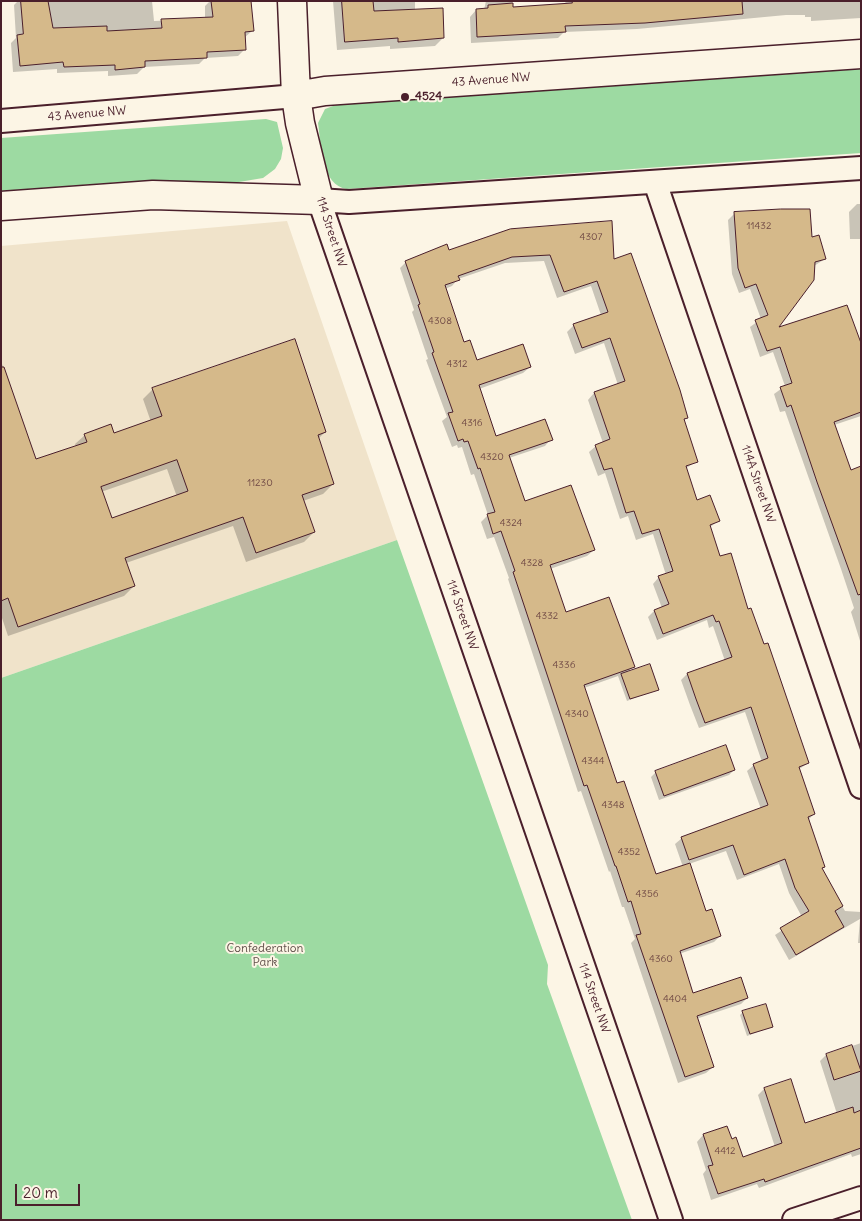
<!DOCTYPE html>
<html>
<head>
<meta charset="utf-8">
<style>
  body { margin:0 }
  #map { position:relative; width:862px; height:1221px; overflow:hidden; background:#fcf5e5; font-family:Delius,sans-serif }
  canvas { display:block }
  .frame { position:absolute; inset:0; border:2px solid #4a1f2b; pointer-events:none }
  .scale { position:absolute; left:15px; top:1184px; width:65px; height:22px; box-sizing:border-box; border:2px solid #4a1f2b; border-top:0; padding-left:6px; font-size:15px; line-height:18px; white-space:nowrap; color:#4a1f2b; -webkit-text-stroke:4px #fcf5e5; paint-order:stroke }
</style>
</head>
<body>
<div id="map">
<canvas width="862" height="1221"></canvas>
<div class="frame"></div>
<div class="scale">20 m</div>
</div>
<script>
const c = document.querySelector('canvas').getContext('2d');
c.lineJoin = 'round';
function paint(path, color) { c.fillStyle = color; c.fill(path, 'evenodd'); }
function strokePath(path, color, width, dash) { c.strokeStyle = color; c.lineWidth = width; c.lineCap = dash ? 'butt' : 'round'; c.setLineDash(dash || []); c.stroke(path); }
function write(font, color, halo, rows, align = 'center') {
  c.font = font + ' Delius,sans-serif'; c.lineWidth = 4; c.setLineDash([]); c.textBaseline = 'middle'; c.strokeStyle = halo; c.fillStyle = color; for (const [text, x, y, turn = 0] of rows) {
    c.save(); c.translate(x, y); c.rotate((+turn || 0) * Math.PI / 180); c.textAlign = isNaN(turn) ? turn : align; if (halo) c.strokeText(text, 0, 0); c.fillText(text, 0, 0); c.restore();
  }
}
paint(new Path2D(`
  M287 221 397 540 1 678V246Z`), '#f0e3ca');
paint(new Path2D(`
  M861 69V153L347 189C321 186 321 143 318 123L325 109 336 105Z
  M266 119 277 122 283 148 281 159 275 169 263 178 233 183 123 182 1 191V138Z
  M397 540 548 965 547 984 632 1220H1V678Z`), '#9ddaa2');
paint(new Path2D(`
  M18 1H152L154 21 205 19V6L210 1H250L252 31 244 38 245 49 238 56 205 58 199 64 144 67 137 74 108 76V71L57 73V69L13 72 11 43 16 38 14 5Z
  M333 1H415V10L443 38 435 46 390 49V46L337 50Z
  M486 1H512V9L566 5 565 1H861V18L811 21V17H805V15H786L637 29 564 32 558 38 471 43 470 17 476 10H484Z
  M857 204H861V239H850L849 212Z
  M735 213 811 238 825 259 814 266 776 329 861 356V416L834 425 850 471 861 467V644L851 612 854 608 841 569 785 411 780 412 774 394 785 386 773 352 760 357 750 327 761 319 750 289 739 293 732 274 728 220Z
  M510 230 613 261 687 417 683 421 697 461 685 469 696 501 718 521 709 528 719 558 748 610 808 763 798 770 814 814 808 820 824 866 821 869 845 911 861 912V943H858L860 919 789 960 775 935 802 917 789 893 779 864 737 880 726 851 689 864 705 913 720 936 714 942 679 954 693 994 747 998 741 1004 696 1019 713 1067 706 1073 678 1083 631 943 635 939 624 907H622L610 871 609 872 581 791 578 792 508 579 509 578 494 537 487 539 481 522 488 515 474 474 471 475 462 447 458 448 457 445 452 447 442 421 447 417 426 360 428 359 412 312 414 310 400 268 406 262 449 252ZM544 261 557 298 591 286 601 315 574 325 567 332 575 354 604 343 618 385 594 393 588 400 603 443 596 446 589 452 598 476 605 473 620 519 628 516 636 540 653 534 666 575 659 577 653 584 662 608 654 611 648 617 657 640 707 620 709 628 713 626 725 661 687 674 681 680 690 705 699 728 745 712 762 762 754 765 747 771 761 809 682 838 675 844 683 867 656 876 617 785 584 688 618 676 627 701 657 689 627 673 633 666 565 614 550 569 587 556 594 550 524 503 509 458 545 446 551 439 495 437 479 389 523 373 530 367 476 361 464 344 445 289 452 286 458 279 505 263Z
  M1 361 35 461 76 447 75 444 85 435 113 434 151 422 143 399 153 389 325 432 318 439 333 484 323 494 303 501 314 532 304 542 246 562 233 526 126 563 134 586 124 596 8 636 1 615ZM167 469 177 497 111 519 101 492Z
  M734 770 729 775 659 800 651 777 656 772Z
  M743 1012 771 1027 747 1036 740 1015Z
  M861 1043V1154L852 1157 851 1154 759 1188 757 1184 711 1200 703 1174 706 1170 697 1142 703 1135 727 1127 731 1141 742 1159 775 1147 758 1095 764 1089 805 1125 837 1114 820 1061 826 1055Z`), '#0003');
const building = new Path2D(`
  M21 1H48L53 28 107 26V31L162 28 161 19 213 17 211 1H251L254 31 245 32 246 50 207 52V58L145 61V67L115 70V65L64 67 63 62 20 66 17 35 23 34Z
  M342 1H373L374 11 443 8 444 38 398 42V38L345 42Z
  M572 1H742L743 14 645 23 565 26 566 32 477 37 476 9 488 8V5L513 3V7L572 3Z
  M781 209H810L812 237 819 235 826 259 815 262 814 280 779 327 847 305 861 343V412L834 422 851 470 861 466V594L858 595 817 482 791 405 787 407 780 387 792 383 780 347 767 351 755 320 768 315 756 284 745 288 738 268 734 212Z
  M612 221 614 259 631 253 680 390 688 418 684 419 698 462 686 466 697 500 710 495 720 521 710 525 720 556 731 553 748 609 751 608 764 644 768 643 809 763 799 767 815 814 808 817 825 867 822 868 843 906 835 911 844 927 796 955 780 928 809 911 795 888 785 859 744 875 733 845 689 860 681 837 768 805 753 764 768 758 751 707 705 723 696 699 687 673 732 657 719 621 716 622 713 615 663 634 654 610 669 604 658 576 673 571 659 529 642 534 634 511 626 513 612 468 604 470 595 445 610 439 594 392 625 381 610 338 582 348 573 324 608 312 597 281 564 292 550 255 512 257 458 276 460 280 445 285 464 342 470 340 477 360 523 344 531 367 479 385 496 436 545 419 553 440 509 455 525 501 571 485 595 550 550 565 566 612 609 597 635 667 584 685 617 783 624 781 656 874 690 863 706 911 712 909 721 936 680 951 693 993 741 977 748 998 697 1016 714 1067 685 1077 636 935 641 934 631 901 628 902 616 866H615L587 785 584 786 513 572 515 571 501 531 493 534 487 514 495 512 480 468 478 469 468 441 464 442 463 439 458 441 448 413 453 412 432 353 434 352 418 305 420 304 405 261 447 244 449 250 510 229Z
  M295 339 326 432 318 435 334 484 302 495 315 532 256 553 243 517 125 558 135 586 18 627 8 598 1 601V367H4L36 459 87 442 84 434 111 424 114 433 162 416 152 388ZM177 460 188 491 112 518 101 487Z
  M650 664 659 690 630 699 621 674Z
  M726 745 735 770 664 796 655 771Z
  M766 1004 773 1027 750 1034 742 1011Z
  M852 1045 861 1071 834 1080 826 1054Z
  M791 1079 805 1123 853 1107 854 1113 861 1110V1148L765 1182 764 1179 718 1194 708 1166 713 1165 703 1134 727 1126 732 1139 736 1137 743 1157 782 1143 764 1088Z`);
paint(building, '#d5b98a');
strokePath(building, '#4a1f2b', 1);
const minor = new Path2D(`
  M1 121 296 96
  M655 182 861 787
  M671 1220 319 200 349 202 861 168
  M794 1220 861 1198`);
const tertiary = new Path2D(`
  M296 96 325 91 861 54
  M1 206 153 195 319 200 300 123 296 96 292 1`);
strokePath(minor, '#4a1f2b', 26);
strokePath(tertiary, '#4a1f2b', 31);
strokePath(minor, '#fcf5e5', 22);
strokePath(tertiary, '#fcf5e5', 28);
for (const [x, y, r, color] of [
  [405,97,5,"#4a1f2b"]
]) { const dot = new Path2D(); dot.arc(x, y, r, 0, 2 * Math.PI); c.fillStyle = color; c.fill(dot); strokePath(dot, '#fcf5e5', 2); }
write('10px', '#6d4643', null, [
  ["11432",759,226],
  ["4307",591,237],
  ["4308",440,321],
  ["4312",457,364],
  ["4316",472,423],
  ["4320",492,457],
  ["11230",260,483],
  ["4324",511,523],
  ["4328",532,563],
  ["4332",547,616],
  ["4336",564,665],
  ["4340",577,714],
  ["4344",593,761],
  ["4348",613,805],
  ["4352",629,852],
  ["4356",647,894],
  ["4360",661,959],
  ["4404",675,999],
  ["4412",725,1151]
]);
write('12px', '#4a1f2b', '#fcf5e5', [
  ["43 Avenue NW",491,80,-4],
  ["43 Avenue NW",87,114,-5],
  ["114 Street NW",331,232,72],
  ["114A Street NW",758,484,71],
  ["114 Street NW",462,615,71],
  ["114 Street NW",594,998,71]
]);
write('bold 12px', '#4a1f2b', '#fcf5e5', [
  ["4524",415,97]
], 'left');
write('12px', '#5f4e49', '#fcf5e5', [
  ["Confederation",265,949],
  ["Park",265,963]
]);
</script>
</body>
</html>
